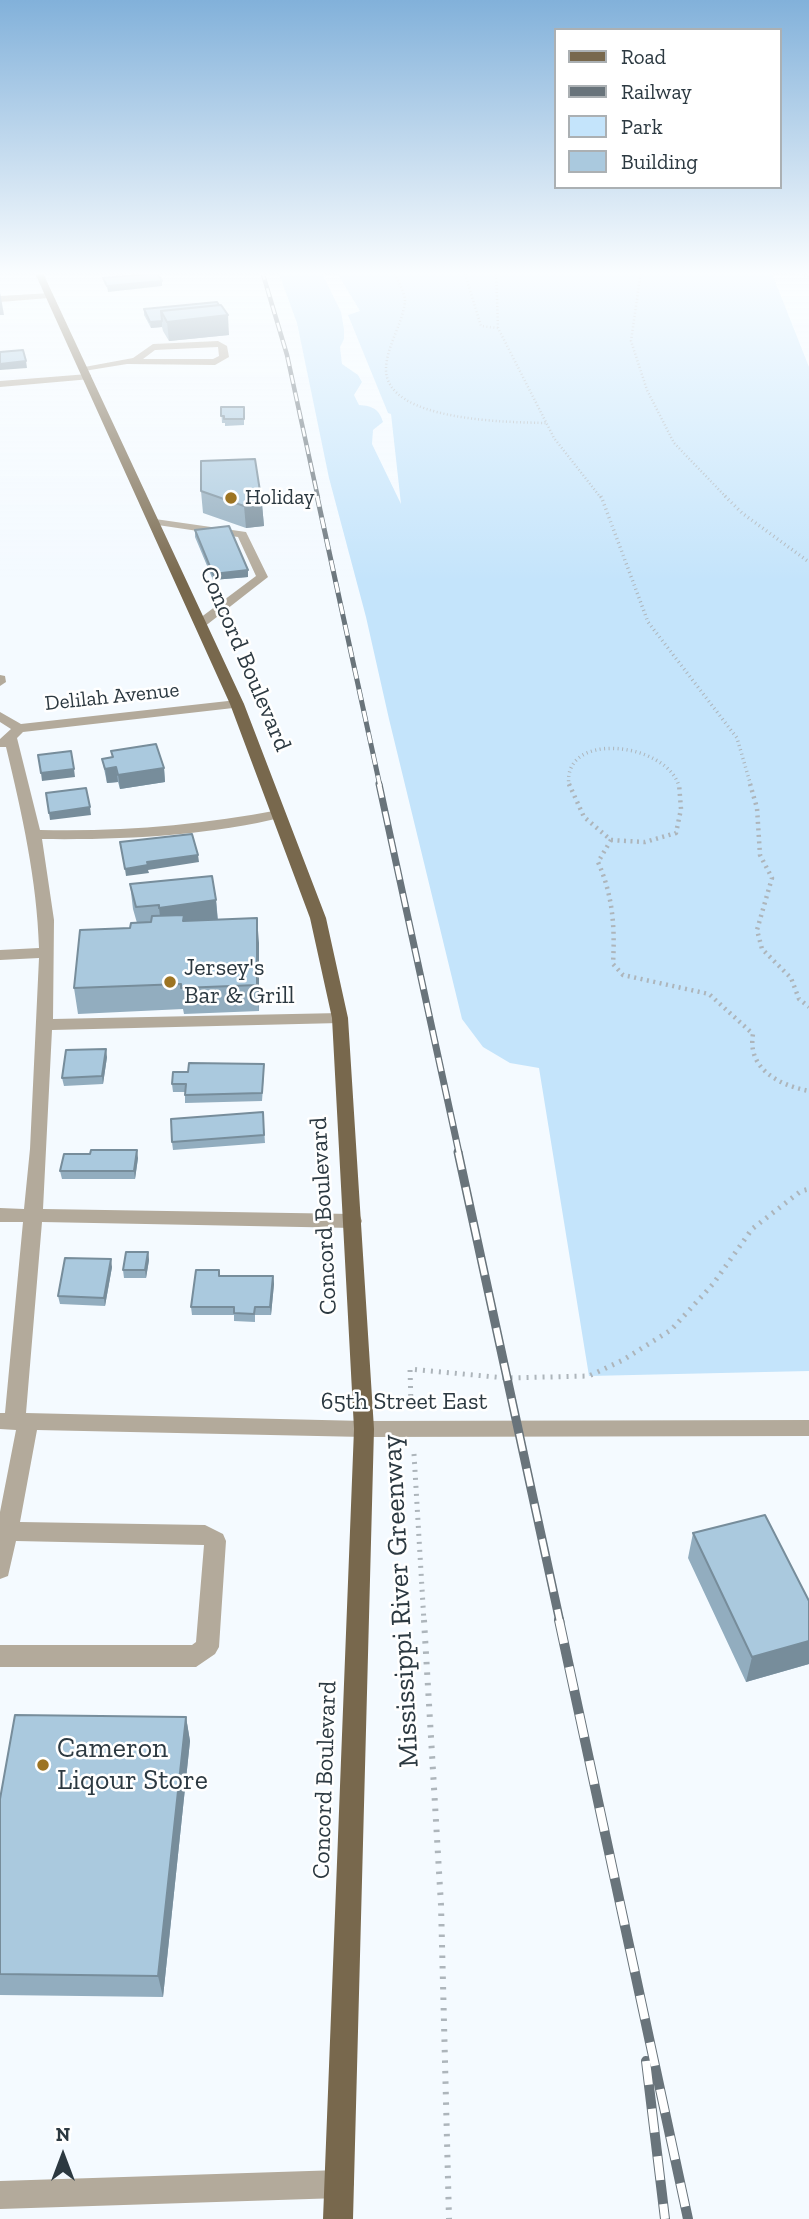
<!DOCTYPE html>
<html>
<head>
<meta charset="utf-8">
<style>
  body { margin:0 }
  #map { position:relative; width:809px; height:2219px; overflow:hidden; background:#f4faff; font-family:"Zilla Slab",serif }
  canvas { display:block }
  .legend { position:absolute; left:554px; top:28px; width:228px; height:161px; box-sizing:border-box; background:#fff; border:2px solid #abb0b3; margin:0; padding:9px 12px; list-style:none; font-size:21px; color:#2c3941 }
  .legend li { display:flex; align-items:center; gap:14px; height:35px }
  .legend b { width:35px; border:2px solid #abb0b3 }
  .north { position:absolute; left:28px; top:2121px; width:70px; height:70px; -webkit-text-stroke:5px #fff; paint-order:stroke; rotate:0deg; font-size:19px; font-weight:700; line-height:28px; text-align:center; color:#2c3941 }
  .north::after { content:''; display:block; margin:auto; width:24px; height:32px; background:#2c3941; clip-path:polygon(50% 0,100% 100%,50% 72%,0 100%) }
</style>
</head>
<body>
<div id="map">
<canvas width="809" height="2219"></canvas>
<ul class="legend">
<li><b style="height:9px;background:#78684d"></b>Road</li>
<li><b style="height:9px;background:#69747b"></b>Railway</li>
<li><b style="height:19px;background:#c4e4fb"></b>Park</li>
<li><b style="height:19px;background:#aac9de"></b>Building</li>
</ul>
<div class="north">N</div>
</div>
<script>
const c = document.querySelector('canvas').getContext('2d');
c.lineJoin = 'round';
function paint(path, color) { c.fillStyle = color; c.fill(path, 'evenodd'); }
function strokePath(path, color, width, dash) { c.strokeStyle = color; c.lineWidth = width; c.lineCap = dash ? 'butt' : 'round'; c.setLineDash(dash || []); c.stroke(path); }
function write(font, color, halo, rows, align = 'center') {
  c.font = font + ' "Zilla Slab",serif'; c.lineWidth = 5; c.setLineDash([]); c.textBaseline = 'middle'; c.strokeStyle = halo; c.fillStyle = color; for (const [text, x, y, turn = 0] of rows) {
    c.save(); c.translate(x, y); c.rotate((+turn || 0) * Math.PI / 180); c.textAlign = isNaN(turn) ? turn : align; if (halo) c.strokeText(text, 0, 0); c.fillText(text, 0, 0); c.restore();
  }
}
paint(new Path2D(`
  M278 271H321L341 312 344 329V339L340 347 342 364 358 375 362 382 354 395 359 405C373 406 379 409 383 422L373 430 372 444 401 504 391 414 388 413 348 315 360 311 336 271H771L809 367V1371L589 1376 539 1068 510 1063 483 1047 462 1019 389 719 366 617 329 478 297 323Z`), '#c4e4fb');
strokePath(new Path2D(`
  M393 271C397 279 405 292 405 301 403 323 387 345 386 368 384 422 510 422 546 423
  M464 271 481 326 498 328
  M496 271 498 328 554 438 601 498
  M641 271 631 341 647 390 674 443 727 498
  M787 271 809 276`), '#adb5bb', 2.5, [1, 2.5]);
strokePath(new Path2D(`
  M601 496 648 622 737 738 751 786
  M725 496 742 513 809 562
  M569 786C561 730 666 742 679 786`), '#adb5bb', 3.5, [1, 3.5]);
strokePath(new Path2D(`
  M569 784 584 817 611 840
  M750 784 757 808 760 855 772 878 757 930 762 949 791 978 799 999 809 1007
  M611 840 645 842 676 833 681 809 679 784
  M611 840 598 862C613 896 615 927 613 964L623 975 709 994 753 1034C747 1069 779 1085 809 1091`), '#adb5bb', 4.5, [2, 4.5]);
strokePath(new Path2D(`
  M411 1404 410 1369 506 1378 589 1376 623 1360 671 1330 713 1284 752 1229 801 1191 809 1189
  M414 1454 424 1622`), '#adb5bb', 5, [2, 6]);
strokePath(new Path2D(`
  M424 1620 441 1905 449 2219`), '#adb5bb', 6, [2.5, 8]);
paint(new Path2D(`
  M52 293V297L49 298 0 302V296Z
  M218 341 227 346 229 357 215 365 127 364 84 371 79 368 133 358 153 344ZM218 347 219 356 213 359H143L155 350Z
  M88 374 91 375V379L0 387V381Z
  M155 519 246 532 268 577 204 627H196V621L256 576 238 537 151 524V520Z
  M0 675 5 676 6 682 0 686Z
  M237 700 244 704 242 707 23 732 17 738 40 830C121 832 200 825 279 810L286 814 284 817C206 836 122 840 42 839L54 920 53 1019 340 1013 348 1018 340 1023 52 1030 43 1209 353 1214 360 1216 362 1221 360 1226 353 1228 42 1222 26 1413 364 1421 809 1420V1436L364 1437 37 1430 20 1522 205 1525 223 1534 226 1541 219 1647 215 1654 196 1667H0V1645H192L196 1642 204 1545 16 1541 8 1576 0 1579V1512L16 1430 0 1429V1413H5L23 1222H0V1208L24 1209 30 1149 39 958 0 960V950L39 948C37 880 22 814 6 747H0V739L11 729 0 722V712L21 724Z
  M340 2170 350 2174 354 2184 350 2194 340 2198 0 2209V2181Z`), '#b3aa9b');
paint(new Path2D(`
  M34 271H42L244 704 326 918 348 1018 374 1429 353 2219H323L354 1429 332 1018 310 918 230 704Z`), '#78684d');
const railFar4 = new Path2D(`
  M262 271 287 355 318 498`);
const railFar3 = new Path2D(`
  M317 496 380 786`);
const railFar2 = new Path2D(`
  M379 784 459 1153`);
const railFar1 = new Path2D(`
  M458 1152 560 1622`);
const rail = new Path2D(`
  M559 1620 688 2219
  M646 2061 665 2219`);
strokePath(railFar4, '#69747b', 4.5);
strokePath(railFar3, '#69747b', 5);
strokePath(railFar2, '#69747b', 7);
strokePath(railFar1, '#69747b', 9);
strokePath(rail, '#69747b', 10);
strokePath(railFar4, '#fff', 2.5, [9]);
strokePath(railFar3, '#fff', 3.5, [11]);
strokePath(railFar2, '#fff', 4.5, [14]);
strokePath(railFar1, '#fff', 6, [18]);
strokePath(rail, '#fff', 8, [24]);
paint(new Path2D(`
  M217 302 229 335 169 341 163 331 162 327 151 328 144 315V309Z
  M221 407H244V425L225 426V423H222Z
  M201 491 262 504 264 526 246 528 203 513Z
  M195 530 248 577 213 580 195 537Z
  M111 751 164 768 165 782 120 789 118 782 107 783 102 759 112 757Z
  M130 884 216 900 218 920 259 943V1011L184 1014 183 1009 78 1014 74 988 137 923 133 909Z
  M107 1057 103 1084 64 1086 62 1078Z
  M264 1072 262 1101 185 1103V1092H173L172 1084Z
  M263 1112 265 1143 173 1150 172 1142Z
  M138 1158 135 1179H62L60 1171Z
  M148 1252 149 1260 146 1278H124L123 1270Z
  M112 1267 105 1306 60 1304 58 1296Z
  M219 1276H273L274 1284 271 1315H255V1322L234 1321V1315H192L191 1307Z
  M693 1533 809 1601V1664L746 1682 688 1558Z
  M186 1717 190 1741 163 1997 0 1995V1799Z`), '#92adbf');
paint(new Path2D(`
  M183 271H205L183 273Z
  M162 281V286L108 292 107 286Z
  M0 292 4 315H0Z
  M228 315 229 335 169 341 167 322Z
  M162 321V327L151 328 150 322Z
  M26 361 27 368 0 370V364Z
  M262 504 264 526 246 528 244 506Z
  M248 570V577L213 580V574Z
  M116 767 118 782 107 783 105 769Z
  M164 768 165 782 120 789 118 775Z
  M74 769 75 777 42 781 41 773Z
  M90 807 91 815 50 820 49 813Z
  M198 855 199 862 148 870 149 873 126 876 125 869 147 862Z
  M216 900 218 925 162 933 159 908Z
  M257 918 259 943V1011L257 985Z
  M106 1049 107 1057 103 1084 102 1076Z
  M137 1150 138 1158 135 1179 134 1171Z
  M148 1252 149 1260 146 1278 145 1270Z
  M111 1259 112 1267 105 1306 104 1298Z
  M273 1276 274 1284 271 1315 270 1307Z
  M809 1641V1664L746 1682 752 1657Z
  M186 1717 190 1741 163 1997 158 1976Z`), '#778d9b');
const building = new Path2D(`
  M157 273 162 281 107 286 103 278Z
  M217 302 219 305 161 311 162 321 150 322 144 309Z
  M221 305 228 315 167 322 161 311Z
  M23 350 26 361 0 364V352Z
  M221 407H244V419H224V416H221Z
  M255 459 262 504 244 506 201 491V461Z
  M229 526 248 570 213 574 195 530Z
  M156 744 164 768 118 775 116 767 105 769 102 759 113 757 111 751Z
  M71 751 74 769 41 773 38 755Z
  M86 788 90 807 49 813 46 793Z
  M192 834 198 855 147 862 148 865 125 869 120 842Z
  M212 876 216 900 159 908V905L136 907 130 884Z
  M184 915 183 921 257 918V985L181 988V984L74 988 80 930 130 928 131 923 151 922 152 916Z
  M106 1049 102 1076 62 1078 66 1050Z
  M189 1063 264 1064 262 1093 185 1095 186 1084H172L173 1072H188Z
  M263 1112 264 1135 172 1142 171 1119Z
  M91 1150H137L134 1171H60L64 1154H90Z
  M126 1252H148L145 1270H123Z
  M65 1258 111 1259 104 1298 58 1296Z
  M196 1270H219V1276H273L270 1307H255L254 1314 234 1313V1307H191Z
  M765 1515 809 1601V1641L752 1657 693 1533Z
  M15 1715 186 1717 158 1976 0 1974V1799Z`);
paint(building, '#aac9de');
strokePath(building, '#778d9b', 2);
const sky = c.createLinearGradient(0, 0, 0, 581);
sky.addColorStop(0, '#82b1da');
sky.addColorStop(0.47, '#fafdff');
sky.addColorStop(1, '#fafdff00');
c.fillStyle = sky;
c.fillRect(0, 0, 809, 581);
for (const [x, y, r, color] of [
  [231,498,7,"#9d7422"],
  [170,982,7,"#9d7422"],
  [43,1765,7,"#9d7422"]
]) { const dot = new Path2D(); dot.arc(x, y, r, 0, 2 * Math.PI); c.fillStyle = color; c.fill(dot); strokePath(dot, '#fff', 2.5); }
write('21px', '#2c3941', '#fff', [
  ["Holiday",245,498]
], 'left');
write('21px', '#2c3941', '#fff', [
  ["Delilah Avenue",112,697,-6]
]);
write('24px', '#2c3941', '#fff', [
  ["Concord Boulevard",245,659,67],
  ["Concord Boulevard",324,1216,-93],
  ["65th Street East",404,1402],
  ["Concord Boulevard",325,1780,-88]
]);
write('24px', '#2c3941', '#fff', [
  ["Jersey's",184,968],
  ["Bar & Grill",184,996]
], 'left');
write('28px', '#2c3941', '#fff', [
  ["Mississippi River Greenway",401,1601,-93]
]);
write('28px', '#2c3941', '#fff', [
  ["Cameron",57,1749],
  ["Liqour Store",57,1781]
], 'left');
</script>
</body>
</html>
